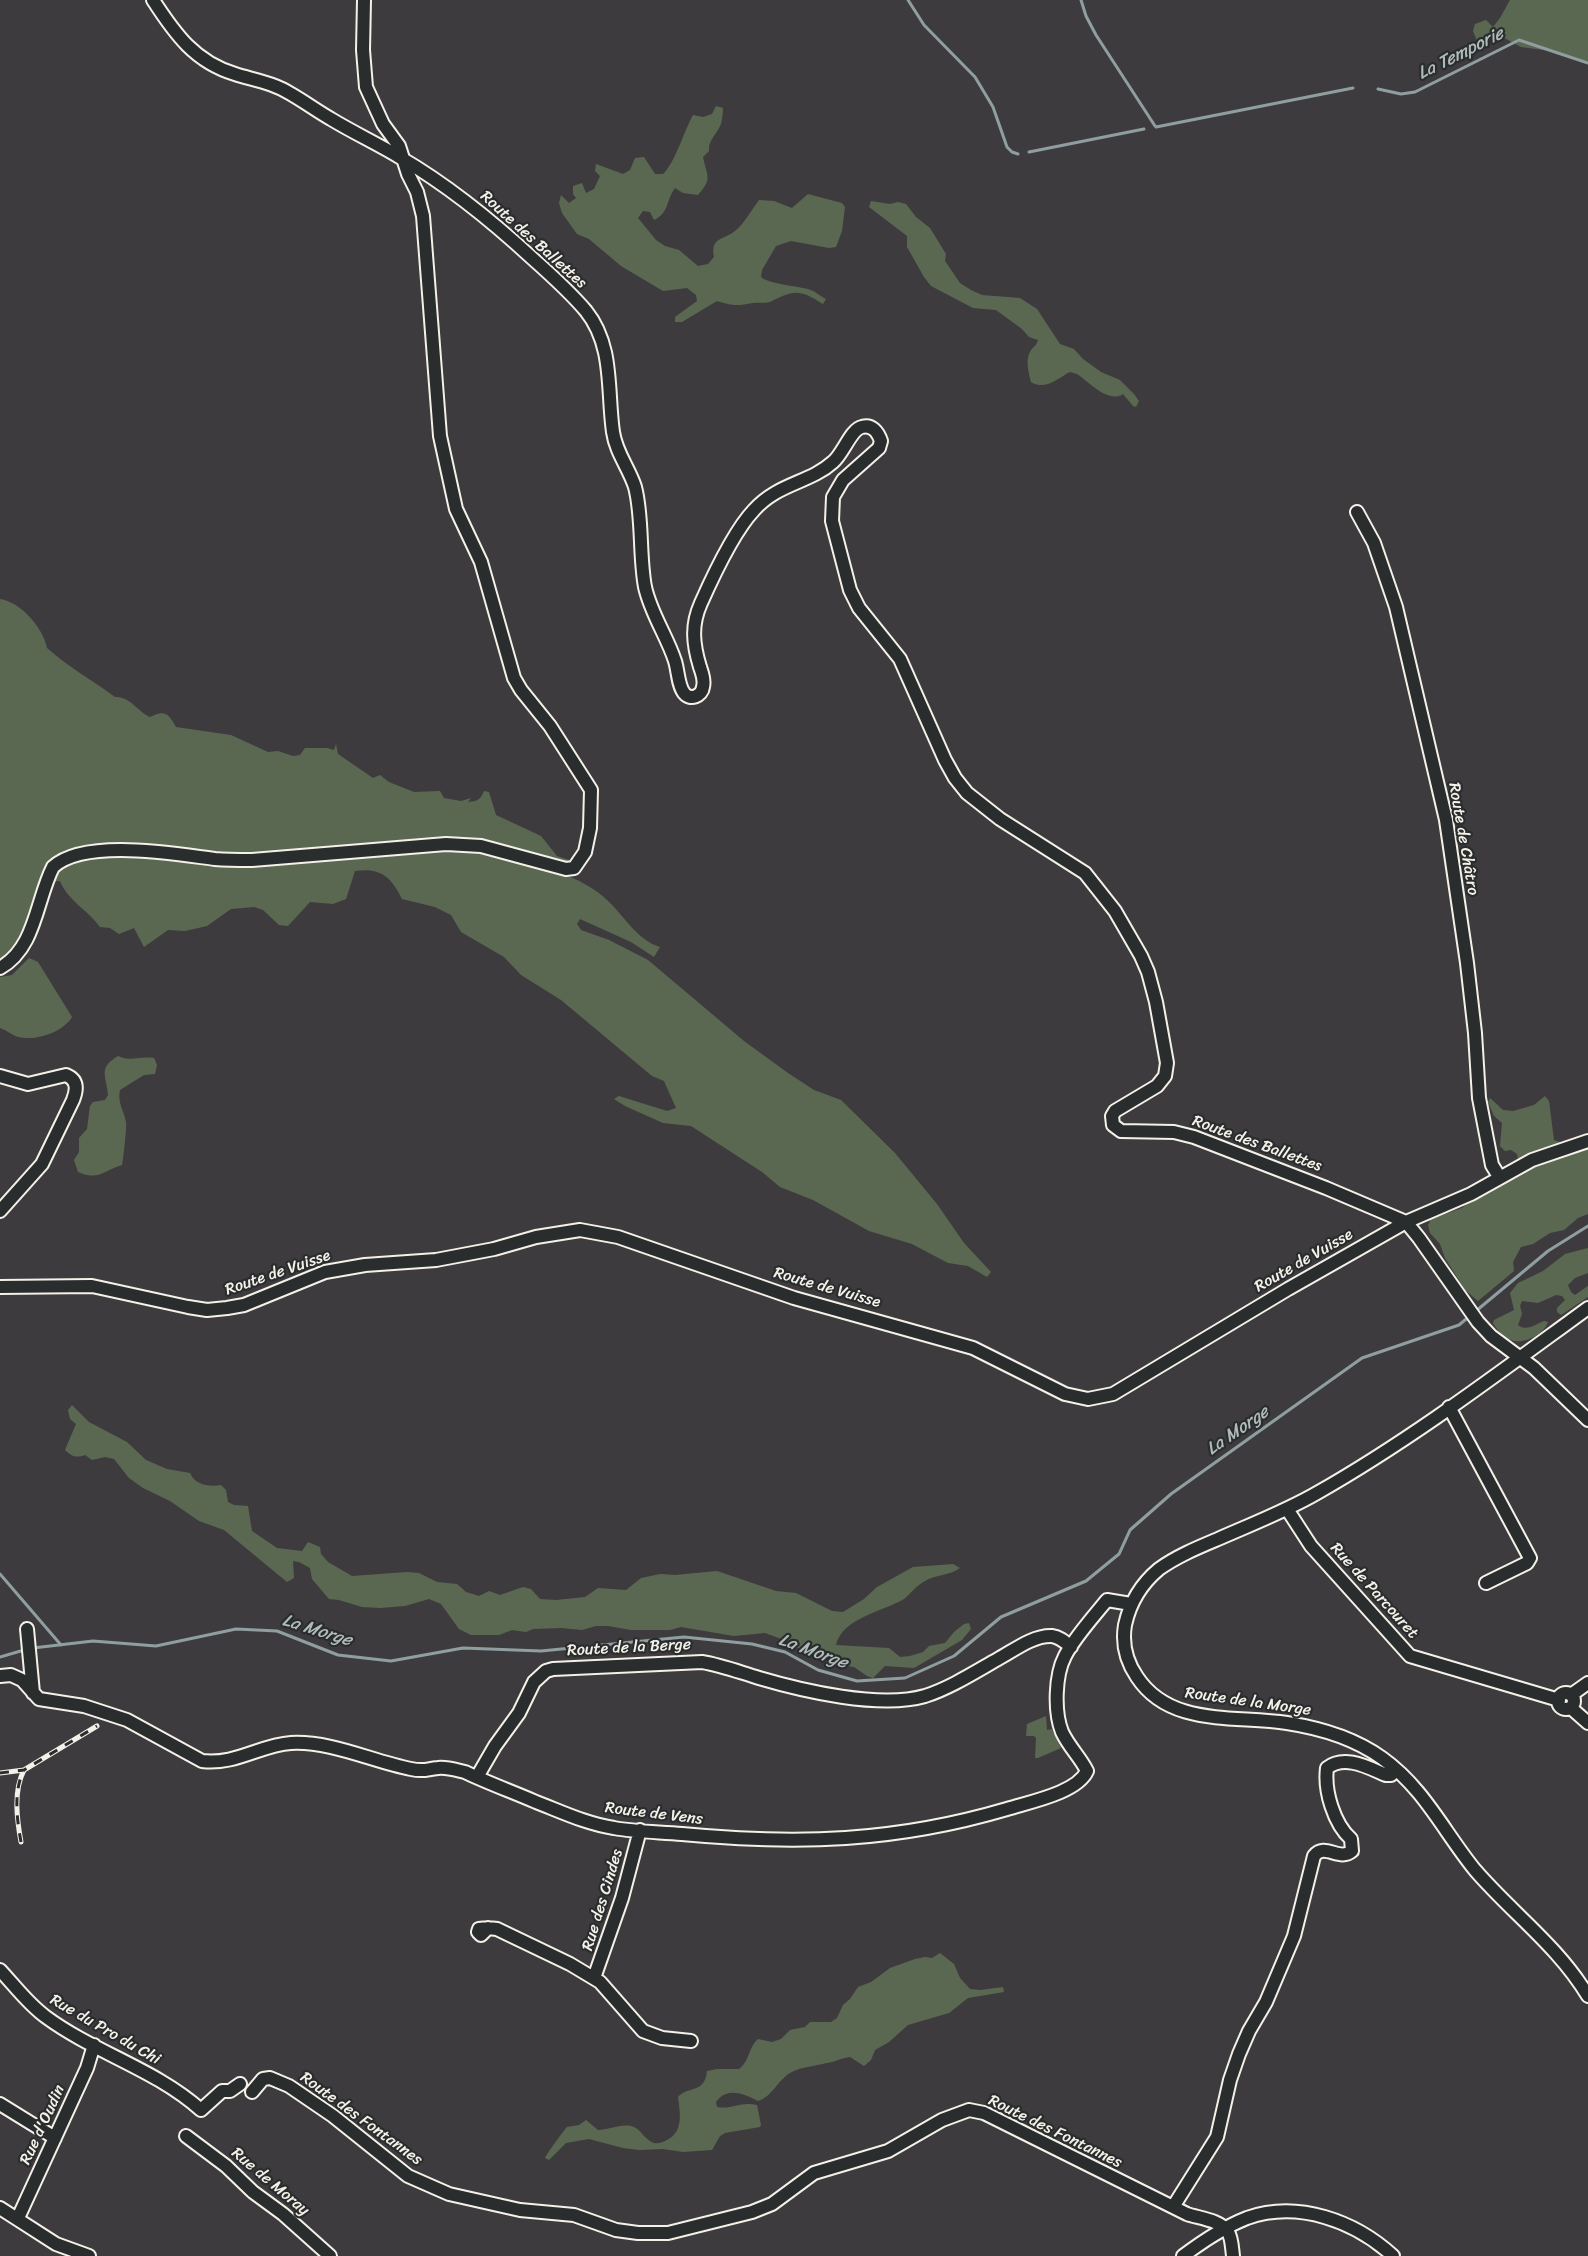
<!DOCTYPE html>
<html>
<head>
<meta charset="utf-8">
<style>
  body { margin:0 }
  canvas { display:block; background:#3e3b3f }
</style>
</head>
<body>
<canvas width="1588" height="2256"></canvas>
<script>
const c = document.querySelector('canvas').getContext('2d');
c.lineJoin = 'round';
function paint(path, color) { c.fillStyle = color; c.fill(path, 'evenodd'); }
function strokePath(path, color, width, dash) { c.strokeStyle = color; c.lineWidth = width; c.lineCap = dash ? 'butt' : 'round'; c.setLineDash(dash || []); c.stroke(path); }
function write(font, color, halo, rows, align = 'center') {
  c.font = font + ' Sriracha,sans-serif'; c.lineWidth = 4.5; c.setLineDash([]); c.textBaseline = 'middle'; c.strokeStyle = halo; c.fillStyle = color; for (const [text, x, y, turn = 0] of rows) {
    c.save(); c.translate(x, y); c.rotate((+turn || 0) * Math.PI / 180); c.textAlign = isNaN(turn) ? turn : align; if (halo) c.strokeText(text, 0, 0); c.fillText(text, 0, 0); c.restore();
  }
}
paint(new Path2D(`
  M1510 0H1588V63L1551 51 1521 47 1497 34 1489 41H1477L1473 31 1475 24 1486 20 1493 27 1500 18Z
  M716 106 723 108C723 113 722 119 721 124 717 134 708 140 709 151L703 157C707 177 713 178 698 195L683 193 675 188C665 202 670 212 654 220L650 212 643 211 638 218 656 240 665 246 679 250 698 266 708 264 714 257C710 237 724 240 735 231 744 224 752 209 759 200L774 201 792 208 808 194 842 203 845 207 842 231 836 247 829 248 791 241 776 246 762 270 761 277C769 284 796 286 808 289 815 291 820 296 826 299L823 304C801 290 795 289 772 301 766 304 759 302 753 303 737 306 733 306 717 301L682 322H675V317L697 301 696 295 687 288 663 291 621 266 589 239 577 234 562 213 559 203 561 195 569 203 576 198 573 194V186L582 183 586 193 594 189 600 176 595 171 596 164 623 174 630 170 635 158 644 157 655 174H663C675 163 684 131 693 115L703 117 712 114Z
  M871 201 890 204 898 202 906 204 916 217 930 228 946 254 945 261 960 283 971 290 982 295 1020 298 1037 309 1060 344 1074 349 1083 359 1101 372 1120 380 1134 394 1139 401 1136 407 1133 406 1123 394C1109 404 1089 382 1077 374L1070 372C1058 378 1045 391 1031 382 1029 374 1025 360 1030 352 1033 346 1036 347 1038 340L1029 337 1022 329 996 310 973 308 931 286 924 277 907 247V236L869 207Z
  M0 599C21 602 43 628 47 648 68 667 92 680 115 697 130 696 138 712 150 717 165 709 169 714 176 727L231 735 268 752 278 751 293 756 300 755 305 748H327L334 750 336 744 338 754 373 778 380 775 389 782 414 792 440 791 444 798 461 801 471 798 468 802C478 801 480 800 484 791L489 792 496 815 541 836 557 856 572 861 558 866 560 873C577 879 595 888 608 901 625 917 637 940 660 947L654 957 631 942 580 919 577 924 581 930 609 940 648 960 744 1041 788 1073 814 1090 841 1100 895 1153 937 1204 964 1243 991 1272 987 1277 968 1266 948 1263 912 1244 869 1231 813 1200 780 1187 762 1172 691 1126 663 1123 625 1106 614 1099 619 1096 667 1111 676 1108 664 1081 652 1076 561 1000 521 975 504 957 461 932 451 915 435 907 402 899C392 878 381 867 355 871L346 899 333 904 310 902 288 926 279 925 263 910 254 907 231 909 207 926 185 931 168 930 144 947 134 928 119 934 110 928 100 927C88 910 68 901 60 881L43 882 33 906 26 933 0 965Z
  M29 958 38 962 72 1017C62 1033 36 1041 18 1037 12 1035 6 1030 0 1028V977L12 975Z
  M118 1056C130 1062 140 1056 154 1058L157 1065 155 1074 144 1075 120 1090C117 1102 124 1111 126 1122 127 1126 123 1162 122 1165 102 1171 100 1181 78 1172L74 1160 79 1152V1138L87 1129 90 1106 93 1102 105 1100 108 1095C107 1077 97 1068 118 1056Z
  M1545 1096 1549 1101 1554 1140 1579 1149 1588 1146V1214L1578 1218 1564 1230 1550 1233 1533 1244 1521 1247 1513 1262 1514 1271 1478 1301 1465 1290 1445 1258 1440 1244 1430 1233 1428 1225 1431 1219 1462 1208 1518 1159 1517 1154 1511 1150 1505 1151 1500 1146 1502 1123 1494 1116 1488 1102 1490 1098 1503 1110 1513 1111 1534 1105Z
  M1588 1248V1273L1575 1278 1568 1285 1571 1292 1575 1295 1588 1286V1297L1561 1315 1557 1312V1308L1565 1300 1562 1296 1556 1295 1538 1303 1522 1301 1520 1306 1522 1314 1518 1325C1527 1332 1536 1324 1544 1321L1548 1322C1544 1334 1524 1345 1511 1340 1504 1338 1497 1330 1493 1323L1494 1320 1514 1310 1510 1293 1518 1283 1543 1271 1565 1254Z
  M72 1405 89 1422 127 1442 146 1460 167 1469 190 1473C195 1485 209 1487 221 1485L226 1490 228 1502 234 1505 248 1506 252 1531 277 1548 302 1551 308 1542 320 1547 321 1554 328 1562 352 1576 407 1572 419 1573 437 1582 457 1584 466 1592 479 1596 489 1591 500 1595 523 1587 531 1589 540 1599 556 1600 585 1597 598 1588 626 1590 641 1578 660 1574 675 1575 717 1571 776 1591 796 1593 832 1611 843 1612 864 1599 877 1587 913 1567 953 1564 960 1568C949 1576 936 1574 925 1581 917 1585 911 1593 904 1599 884 1611 842 1618 836 1645L889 1648 900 1657 910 1656 923 1652 929 1646 945 1643 954 1632 964 1624 969 1623 971 1629 962 1640 914 1668 885 1666 873 1678 867 1676 854 1667 822 1662 784 1640 765 1633 734 1636 681 1627 670 1630H631L608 1626H596L582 1630 561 1628 533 1629 526 1632 512 1630 499 1635H471L459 1629 441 1604 429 1599 405 1606 380 1608 362 1607 339 1600 329 1599 312 1579 310 1568 299 1562 293 1561 294 1578 287 1582 224 1530 199 1521 170 1501 143 1488 129 1478 114 1459 105 1457 92 1460 85 1455C77 1458 72 1457 65 1450L76 1424 70 1419 68 1410Z
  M1046 1716 1047 1730 1052 1729 1061 1748 1038 1758H1035L1036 1738 1034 1736H1026L1027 1724Z
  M940 1953 954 1964 960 1978 970 1989 980 1990 1003 1987 1004 1992 968 1998 949 2013 908 2025 889 2042 875 2050 871 2060 864 2066 850 2057C841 2058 835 2062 827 2063 815 2066 800 2067 790 2073 777 2081 773 2096 758 2101 745 2094 727 2086 716 2102L717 2107C731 2110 741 2101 757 2105L761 2125 760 2127 725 2133 720 2136 712 2150 683 2152 663 2149 639 2150 623 2148 589 2139 566 2143 549 2160 545 2158C546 2155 564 2130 567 2127L579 2125 586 2120 598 2130C609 2130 619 2124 631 2126 641 2128 644 2140 654 2143 659 2144 663 2142 667 2140 684 2132 680 2112 678 2097 687 2086 705 2094 707 2071L717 2069H739C750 2061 748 2048 758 2039L772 2042 781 2039 790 2030 805 2027 810 2022H831L837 2018 843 2005 850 1999 858 1987 871 1982 890 1968 915 1959 925 1957 932 1958Z`), '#5a6851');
strokePath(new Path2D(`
  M908 0 924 25 975 77 993 107 1007 147 1012 152 1018 154
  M1081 0 1086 16 1096 35 1155 126
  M1378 89 1401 94 1415 92 1519 40 1588 63
  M1156 127 1353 88
  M1029 152 1144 129
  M1476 1311 1548 1251 1588 1226
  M0 1574 61 1645
  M33 1648 93 1641 156 1646 236 1629 277 1631 338 1655 391 1661 463 1648 541 1651 684 1637 752 1644 785 1652 818 1670 857 1681 905 1678 954 1656 1001 1617 1086 1581 1119 1554 1130 1530 1171 1494 1362 1358 1459 1325 1471 1315
  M0 1657 24 1650`), '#8f9f9f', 3);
const minor = new Path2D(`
  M153 0C175 34 195 62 235 74 254 80 274 83 291 94 305 102 317 111 331 119 354 133 378 144 401 158 449 186 493 222 533 259 551 275 570 292 586 311 614 346 607 390 613 432 616 453 629 468 635 487 643 517 639 555 645 587 651 614 667 636 675 661 678 670 678 686 684 693 690 701 702 696 703 687 705 680 702 673 700 667 693 644 691 625 701 603 713 576 734 531 754 510 778 483 810 483 833 462 843 454 851 429 862 427 872 424 878 432 881 441L879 448 843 480 833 497 832 521 850 590 859 608 900 659 945 760 955 778 967 793 1000 819 1085 873 1115 911 1141 956 1148 972 1156 1002 1167 1063 1165 1076 1157 1086 1115 1111 1112 1116 1113 1125 1121 1131 1174 1132 1194 1137 1326 1188 1406 1222 1419 1238 1478 1322 1491 1336 1534 1368 1588 1420
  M1357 512 1374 543 1396 607 1446 820 1467 963 1475 1033 1479 1098 1492 1165 1500 1178
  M0 968C36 948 36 900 53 867 85 838 175 854 215 859 227 860 240 860 252 860L446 844 481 846 566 869 574 868 585 852 590 828 591 790 550 726 521 690 514 678 481 562 456 509 440 436 423 216 417 192 408 174 399 146 383 124 366 87 363 50 364 0
  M0 1076 28 1084 66 1075C78 1080 77 1090 73 1100L42 1164 0 1211
  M0 1287 92 1286 188 1307 207 1310 227 1308 244 1305 325 1272 365 1265 436 1260 494 1249 536 1237 580 1230 618 1237 794 1298 973 1348 1065 1394 1088 1399 1113 1394 1288 1289 1406 1222 1471 1194 1532 1160 1588 1141
  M1588 1308C1500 1372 1412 1439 1317 1493 1286 1511 1252 1524 1218 1539 1199 1547 1177 1556 1159 1569 1141 1584 1130 1602 1125 1625 1122 1643 1126 1661 1137 1677 1170 1727 1234 1715 1287 1723 1320 1728 1354 1738 1382 1758 1424 1788 1444 1832 1475 1870 1512 1913 1558 1946 1588 1996
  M1449 1407 1530 1558 1527 1563 1486 1583
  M1287 1509 1311 1546 1410 1656 1559 1700
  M27 1629 33 1693
  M0 1676 11 1675 22 1680 39 1699 84 1706 127 1720 202 1761C236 1765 260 1745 291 1743 332 1741 371 1761 411 1769 425 1772 426 1769 438 1768 447 1767 456 1770 465 1772 488 1783 513 1792 536 1802 562 1812 587 1824 614 1828 636 1832 660 1832 682 1834 797 1845 895 1842 1007 1809 1029 1802 1077 1793 1087 1771 1080 1757 1069 1747 1062 1732 1054 1712 1055 1675 1065 1656 1074 1638 1094 1616 1107 1600L1131 1604
  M1558 1701a8 8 0 1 1 16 0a8 8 0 1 1-16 0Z
  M1571 1695 1588 1683
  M1571 1708 1588 1723
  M477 1777 495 1746 519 1713 534 1682 546 1671 553 1669 702 1662C721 1665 739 1672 759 1678 803 1691 880 1709 925 1696 950 1688 975 1672 998 1659 1013 1651 1033 1635 1052 1636 1060 1637 1065 1642 1071 1647
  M488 1928 481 1935 478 1932 479 1929C485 1928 491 1928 497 1929L570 1964 600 1982 643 2031 662 2038 691 2041
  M0 1970C15 1986 28 2004 46 2017 95 2053 155 2069 201 2110L222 2091H230L240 2084
  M594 1978 622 1898 640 1830
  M252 2092 263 2079 270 2078 289 2086 333 2116 408 2176 449 2194 520 2210 574 2215 616 2230 638 2233H668L752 2212 772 2204 814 2173 888 2151 942 2120 969 2110 984 2113 1187 2214C1198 2218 1221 2220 1228 2232 1232 2238 1232 2249 1233 2256
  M0 2104 55 2138
  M186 2136 226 2166 253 2192 283 2214 330 2256
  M1173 2207 1217 2137 1230 2080 1239 2054 1249 2031 1266 2002 1294 1936 1314 1856C1325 1842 1339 1862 1352 1851L1351 1839C1334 1824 1324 1791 1327 1768 1345 1754 1369 1768 1386 1775H1391L1396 1770
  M0 2208 56 2244 89 2256
  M18 2218 87 2068 94 2045
  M1183 2256C1203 2241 1224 2227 1247 2218 1298 2200 1355 2221 1393 2256`);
strokePath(minor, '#f4f1e8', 16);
strokePath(minor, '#2a2d2e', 12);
const rail = new Path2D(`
  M0 1773 24 1770 97 1726
  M21 1842C17 1820 13 1791 24 1770`);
strokePath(rail, '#f4f1e8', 5);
strokePath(rail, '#2a2d2e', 3, [9]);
write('16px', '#f4f1e8', '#2a2d2e', [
  ["Route des Ballettes",533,240,42],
  ["Route de Châtro",1463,839,80],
  ["Route des Ballettes",1257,1144,20],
  ["Route de Vuisse",1304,1261,-30],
  ["Route de Vuisse",278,1273,-19],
  ["Route de Vuisse",827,1288,16],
  ["Rue de Parcouret",1374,1591,48],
  ["Route de la Berge",629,1648,-3],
  ["Route de la Morge",1248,1702,8],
  ["Route de Vens",654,1814,7],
  ["Rue des Cindes",603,1900,-73],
  ["Rue du Pro du Chi",105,2030,30],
  ["Route des Fontannes",361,2119,36],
  ["Rue d'Oudin",43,2125,-65],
  ["Route des Fontannes",1055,2132,26],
  ["Rue de Moray",270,2182,40]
]);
write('italic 18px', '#b0bab8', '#2a2d2e', [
  ["La Temporie",1461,54,-27],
  ["La Morge",1238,1431,-35],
  ["La Morge",317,1631,17],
  ["La Morge",813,1652,20]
]);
</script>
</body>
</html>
